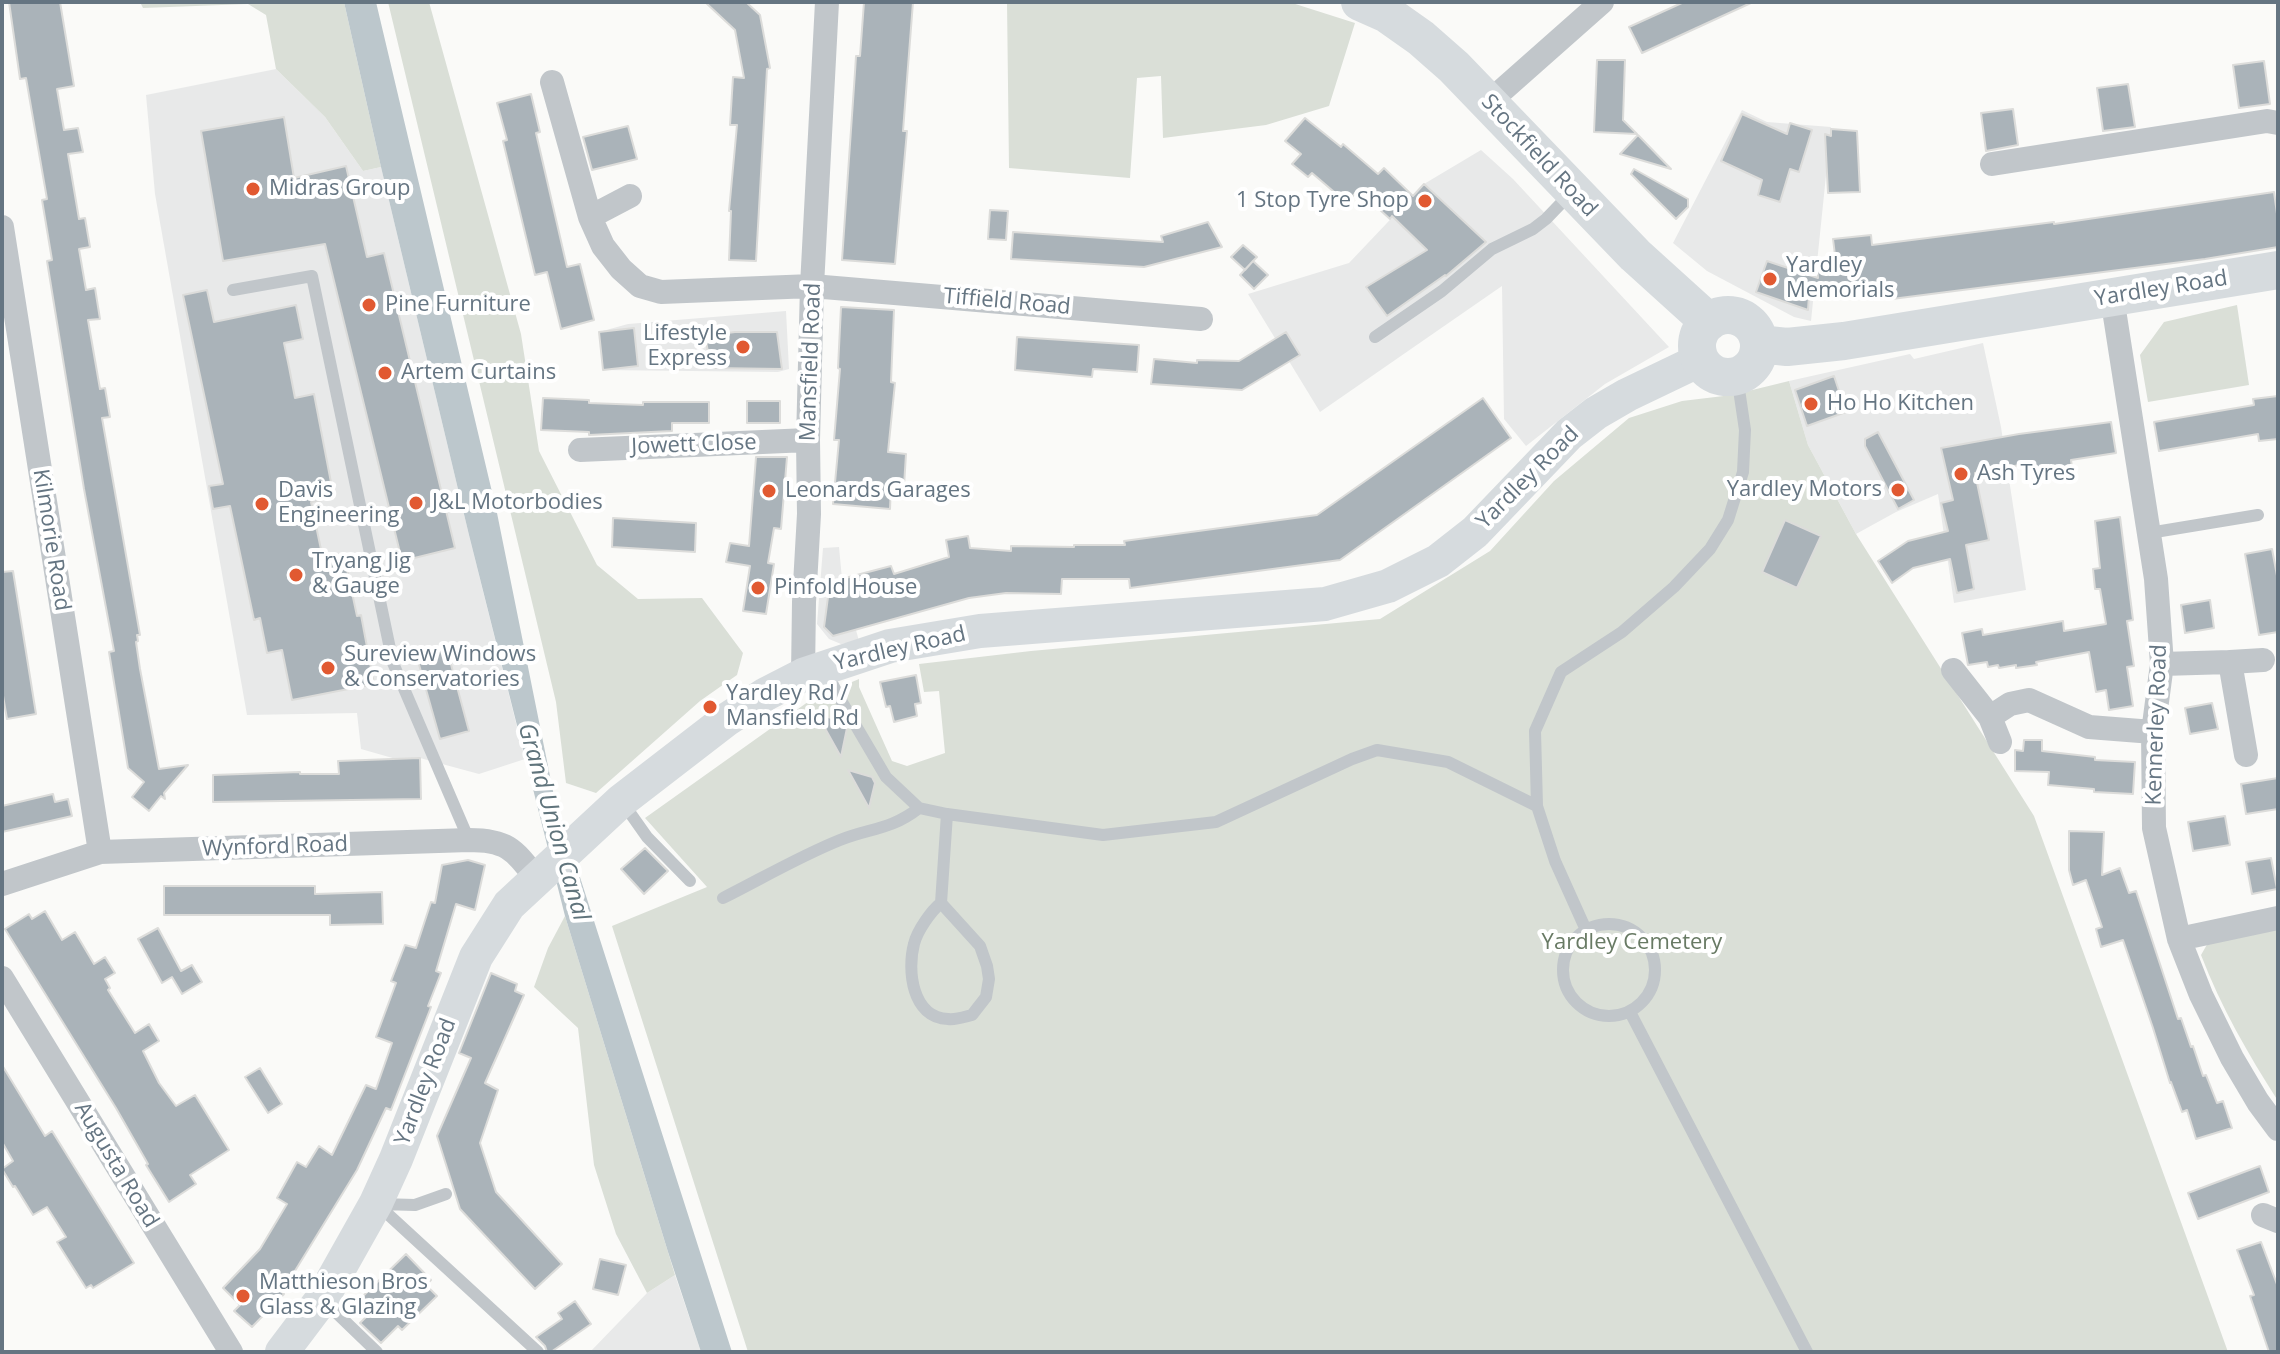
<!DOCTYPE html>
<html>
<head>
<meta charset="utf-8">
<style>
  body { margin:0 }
  #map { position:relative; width:2280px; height:1354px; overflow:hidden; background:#fafaf8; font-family:"Open Sans",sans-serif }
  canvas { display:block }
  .frame { position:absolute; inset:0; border:4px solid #657582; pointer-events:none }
</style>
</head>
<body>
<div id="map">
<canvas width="2280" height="1354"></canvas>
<div class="frame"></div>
</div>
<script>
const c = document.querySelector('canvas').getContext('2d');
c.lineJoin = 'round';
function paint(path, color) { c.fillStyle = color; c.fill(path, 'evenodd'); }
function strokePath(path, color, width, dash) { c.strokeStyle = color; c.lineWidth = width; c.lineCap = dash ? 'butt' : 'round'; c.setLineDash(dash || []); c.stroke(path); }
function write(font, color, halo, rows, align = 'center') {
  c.font = font + ' "Open Sans",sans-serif'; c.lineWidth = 8; c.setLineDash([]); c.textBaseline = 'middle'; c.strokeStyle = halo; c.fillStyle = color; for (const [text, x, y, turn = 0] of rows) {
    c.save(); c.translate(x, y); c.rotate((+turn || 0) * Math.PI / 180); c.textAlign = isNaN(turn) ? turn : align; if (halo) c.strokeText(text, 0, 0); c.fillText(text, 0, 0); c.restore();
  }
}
paint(new Path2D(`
  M276 69 325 117 363 171 381 167 469 535 525 759 479 774 420 758 396 759 361 749 357 713 247 715 155 194 146 95Z
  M1742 110 1767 122 1831 127 1811 321 1794 317 1707 271 1673 243Z
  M1481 150 1513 179 1669 347 1605 384 1526 446 1504 419 1502 286 1320 412 1248 294 1349 263 1424 184Z
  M786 311 789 369 778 372 603 370 599 332 628 324Z
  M1983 343 2001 427 2026 590 1954 603 1938 494 1896 512 1856 534 1808 445 1789 381 1910 354 1914 359Z
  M839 547 842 579 859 641 841 644 829 639 817 624 823 548Z
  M675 1275 701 1352H590L647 1293Z`), '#e8e9e9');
paint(new Path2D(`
  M140 2H344L381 167 363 171 325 117 276 69 266 15 248 4 143 8Z
  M388 2H429L521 334 539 451 597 565 638 599 702 598 743 653 737 675 700 701 596 793 566 783 556 702Z
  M1007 2H1289L1355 23 1329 106 1266 125 1163 138 1161 76 1137 78 1130 178 1009 168Z
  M2237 305 2249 385 2148 402 2140 355 2164 322Z
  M1789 381 1808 445 1856 534 2034 816 2228 1352H748L612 926 707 887 645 818 812 699 859 679V687L892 761 907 766 945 753 939 691 924 692 919 664 1031 651 1380 619 1490 551 1554 481 1629 418 1682 401 1732 395Z
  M565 916 675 1275 647 1293 616 1234 594 1165 578 1028 534 987 548 948Z
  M2278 927V1101C2248 1054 2221 1007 2201 955L2209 941Z`), '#dadfd7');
paint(new Path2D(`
  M344 2H376L497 513 554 796 732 1352H701L668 1252 565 916 469 535 381 167Z`), '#bcc7cc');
const building = new Path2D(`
  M9 2H60L74 86 57 89 64 130 78 128 83 152 68 154 79 219 85 218 90 247 79 249 86 290 95 288 100 319 88 320 100 389 105 388 110 417 102 418 140 635H137L138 641 136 642 140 669 159 769 188 765 164 793 165 799 161 796 149 811 132 797 144 782 128 768 109 652 114 651 84 489 47 261 52 260 42 200 47 199 26 78 20 79Z
  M705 2H746L760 15 770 68 767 69 756 261 729 260 731 211H729L737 125H730L733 77 744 78 735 30Z
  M864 2H913L903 131H907L895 264 842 260 855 72 856 56H860Z
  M1684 2H1753L1642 53 1629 27Z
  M1597 60H1625L1623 120 1637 134 1594 132Z
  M2264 61 2270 104 2239 108 2233 65Z
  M2128 84 2135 127 2103 131 2097 88Z
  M531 94 540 132 536 133 567 267 580 264 594 320 561 329 547 272 535 275 503 141 507 140 497 103Z
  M2013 109 2018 145 1986 151 1981 113Z
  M1742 114 1787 134 1790 123 1812 130 1799 172 1790 169 1780 202 1758 195 1762 180 1721 161Z
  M284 117 294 178 346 166 367 257 384 253 455 548 402 561 325 244 223 261 201 131Z
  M1305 118 1341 147 1343 144 1378 174 1384 168 1413 196 1424 184 1486 242 1446 276 1445 275 1387 316 1366 287 1427 250 1392 216 1390 219 1358 190 1347 203 1312 173 1308 177 1292 164 1301 154 1285 141Z
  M628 126 637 159 592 170 583 137Z
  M1831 129 1857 131 1860 192 1828 193 1825 134 1831 136Z
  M1638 135 1671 169 1620 154Z
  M1634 169 1688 199V207L1676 219 1631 174Z
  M2274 192 2278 221V247L2205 259 1892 299 1891 286 1809 295 1808 310 1756 292 1767 261 1818 278 1817 265 1836 263 1833 239 1871 235 1872 245 2054 222V224Z
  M990 210 1008 211 1006 240 988 239Z
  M1208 222 1222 247 1144 267 1011 259 1013 232 1163 242 1161 236Z
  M1243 245 1257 257 1253 261 1268 275 1254 289 1240 275 1253 261 1245 270 1231 257Z
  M207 290 214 322 296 305 303 339 284 343 289 367 295 398 314 394 334 498 311 502 323 559 344 555 357 616 361 615 374 684 292 700 282 650 267 653 260 618 254 620 230 506 213 509 209 486 223 484 183 295Z
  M841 307 894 310 891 382 895 383 888 452 906 454 904 486 891 485 890 509 833 504 839 440H834L840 369 838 368Z
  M634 328 638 366 603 370 599 332Z
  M735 332H777L782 369 711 368 705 336Z
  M1286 332 1300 355 1242 390 1151 384 1154 359 1197 363V360L1239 361Z
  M1017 337 1139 345 1137 372 1093 369 1092 377 1015 370Z
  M1834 376 1846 412 1807 426 1795 390Z
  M2278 396V439L2259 441 2258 434 2159 451 2154 422 2254 405 2253 399Z
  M543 398 589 400V403L643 405V402H709V423H672V431L589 435V432L541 430Z
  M1483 398 1511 438 1340 560 1130 588 1129 579H1062L1061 594 1006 593 969 598 833 636 824 627 830 582 891 566 894 574 949 557 946 540 968 536 970 548 1011 551V546L1074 547V545H1125L1124 541 1317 515Z
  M747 401H780V423H747Z
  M2111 422 2116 453 2071 460 2072 467 2033 474 2031 463 1975 473 1989 540 1966 545 1974 589 1957 593 1950 559 1913 568 1892 583 1878 561 1908 541 1948 531 1941 503 1953 500 1941 448 2019 434Z
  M1878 432 1914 500 1898 509 1865 446V439Z
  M756 457H787L781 529 774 528 768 563 774 564 766 614 743 611 750 566 726 562 730 543 749 546Z
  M2120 517 2133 620 2127 621 2134 666 2127 667 2133 706 2109 710 2106 690 2096 692 2089 652 2036 662 2037 665 2016 668V665L1999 668 1998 665 1988 667 1987 662 1968 665 1962 633 1982 629 1983 635 2063 621 2064 631 2106 624 2100 589H2095L2093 569 2100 568 2095 521Z
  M613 518 696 523 695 552 612 547Z
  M1785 520 1821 536 1797 588 1762 572Z
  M2272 549 2278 581V632L2259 635 2245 554Z
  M13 571 36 714 7 719 2 690V572Z
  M2210 600 2214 628 2185 633 2181 605Z
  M446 646 469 731 440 739 416 654Z
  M916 675 921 703 915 704 917 716 894 722 890 706 886 707 880 682Z
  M2212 703 2218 729 2190 734 2185 708Z
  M817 714 843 721 847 728 841 757Z
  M2024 740H2042V751L2095 757V760L2135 762 2133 794 2094 792V789L2048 785 2049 772 2015 771V750L2023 751Z
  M420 758 421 799 213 802V775L300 772V774H339L338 761Z
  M848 770 872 777 875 783 869 808Z
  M2278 778V809L2246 814 2241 784Z
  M53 794 55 802 68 799 72 816 2 832V806Z
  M2225 816 2230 845 2193 851 2188 822Z
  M2069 831 2104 832 2102 875 2120 868 2129 893 2136 891 2178 1019 2181 1018 2191 1047 2193 1046 2203 1076 2206 1075 2217 1103 2223 1101 2232 1128 2196 1139 2187 1110 2182 1112 2171 1082 2170 1083 2153 1028 2123 940 2101 947 2096 929 2102 927 2086 880 2073 885 2069 870Z
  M645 848 668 871 644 894 621 869Z
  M2271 858 2277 889 2252 894 2246 862Z
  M468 860 485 865 475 910 456 904 436 971 441 973 428 1006 431 1007 391 1110 386 1108 357 1170 282 1292 284 1294 252 1327 234 1311 240 1305 223 1288 260 1249 287 1204 277 1198 297 1162 306 1167 319 1146 332 1155 366 1085 376 1089 392 1043 376 1037 396 983 391 981 405 945 416 948 431 902 435 903 442 865Z
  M164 886H315V894L382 892 383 924 330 925V915H164Z
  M45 911 62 940 75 932 94 964 105 957 115 973 105 979 110 988 108 990 135 1033 149 1024 159 1041 143 1051 159 1083 176 1106 195 1095 229 1150 190 1175 196 1184 169 1202 146 1165 148 1164 116 1108 5 929 29 914 32 919Z
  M158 928 181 971 192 965 202 982 182 994 172 977 162 983 138 939Z
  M491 973 517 984 515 991 524 995 485 1083 498 1090 480 1143 496 1192 562 1264 535 1289 460 1209 437 1136 471 1058 459 1053Z
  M2 1065 45 1136 52 1131 134 1263 93 1288 91 1285 86 1288 57 1242 66 1237 47 1207 33 1215 15 1186 13 1187 2 1169 13 1161 2 1142Z
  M260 1068 282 1104 268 1113 245 1077Z
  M2260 1166 2269 1192 2198 1219 2188 1193Z
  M2261 1242 2278 1287V1352H2269L2250 1296 2254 1295 2237 1250Z
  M406 1254 431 1280 426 1285 437 1296 402 1330 398 1326 381 1343 360 1323 370 1313 358 1301Z
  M600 1259 626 1265 618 1295 593 1289Z
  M575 1301 591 1324 551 1352H547L545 1346 536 1337 562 1319 558 1313Z`);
paint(building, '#aab3b9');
strokePath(building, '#dcdcda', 2);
strokePath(new Path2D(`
  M233 290 312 276 393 663 469 840
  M1375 337 1442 291 1492 249 1533 229 1546 219 1570 194
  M2149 533 2258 515
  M825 669 839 697 886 777 919 808 947 814 1103 835 1216 822 1352 759 1377 750 1448 762 1537 806
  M623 803 647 837 690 881
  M723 898C761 879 800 856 840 840 870 828 891 830 919 808
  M941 903C931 911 917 931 914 944 907 970 912 1018 948 1019 956 1020 964 1017 972 1015L986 997 989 979 987 966 980 946 941 903 947 814
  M1563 970a46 46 0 1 1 92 0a46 46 0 1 1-92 0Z
  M1586 930 1555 861 1537 806 1535 731 1561 672 1622 632 1674 587 1710 549 1728 520 1743 472 1745 430 1737 376
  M1630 1012 1807 1352
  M380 1204 415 1205 446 1194
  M379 1206 538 1352
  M324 1301 377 1352`), '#c1c6ca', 12);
strokePath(new Path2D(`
  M552 82 590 217 603 246 621 269 640 286 661 292 812 286 1201 319
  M1489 102 1602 2
  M1992 164 2267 121 2278 123
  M590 217 630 196
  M2 227 100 852
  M2112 297 2156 579 2162 664 2153 732 2154 828 2179 939 2201 995 2232 1058 2258 1102 2278 1129
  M580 450 808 440
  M2230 662 2263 660
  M2162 664 2230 662 2246 755
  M1953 670 1990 717 2010 704 2029 700 2089 727 2153 732
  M803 675 804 602 809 514 808 440 812 286 827 2
  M1990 717 2000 742
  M2 884 100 852 469 840C508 840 514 850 537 879
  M2179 939 2278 918
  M2 978 231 1352
  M2263 1215 2278 1221`), '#c1c6ca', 24);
strokePath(new Path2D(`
  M282 1352 322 1299 376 1203 396 1159 476 957 509 905 621 801 726 720 766 694 803 675 890 646 980 631 1325 604 1388 586 1438 561 1475 532 1569 434 1596 413 1627 395 1700 360`), '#d6dbde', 34);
strokePath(new Path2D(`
  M1360 2 1387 14 1421 38 1454 67 1635 255 1709 322
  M1697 346a31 31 0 1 1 62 0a31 31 0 1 1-62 0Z
  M1759 344 1787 347 1844 341 2278 270`), '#d6dbde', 38);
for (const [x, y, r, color] of [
  [253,189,8,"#e15931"],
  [1425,201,8,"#e15931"],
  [1770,279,8,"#e15931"],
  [369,305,8,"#e15931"],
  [743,347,8,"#e15931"],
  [385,373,8,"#e15931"],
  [1811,404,8,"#e15931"],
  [1961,474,8,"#e15931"],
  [1898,490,8,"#e15931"],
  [769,491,8,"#e15931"],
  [416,503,8,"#e15931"],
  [262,504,8,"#e15931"],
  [296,575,8,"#e15931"],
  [758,588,8,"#e15931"],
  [328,668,8,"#e15931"],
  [710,707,8,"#e15931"],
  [243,1296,8,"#e15931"]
]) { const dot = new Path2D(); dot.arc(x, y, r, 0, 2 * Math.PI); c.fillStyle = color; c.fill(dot); strokePath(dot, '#fff', 3); }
write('22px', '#657582', '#fff', [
  ["Stockfield Road",1539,156,47],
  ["Yardley Road",2161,289,-9],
  ["Tiffield Road",1007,302,5],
  ["Mansfield Road",811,362,-88],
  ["Jowett Close",694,445,-2],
  ["Yardley Road",1528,478,-45],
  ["Kilmorie Road",51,540,81],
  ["Yardley Road",900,649,-13],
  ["Kennerley Road",2157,725,-88],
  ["Wynford Road",275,847,-2],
  ["Yardley Road",426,1082,-69],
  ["Augusta Road",116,1165,59]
]);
write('22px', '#657582', '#fff', [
  ["Midras Group",269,189],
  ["1 Stop Tyre Shop",1409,201,"right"],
  ["Yardley",1786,266],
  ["Memorials",1786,291],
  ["Pine Furniture",385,305],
  ["Lifestyle",727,334,"right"],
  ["Express",727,359,"right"],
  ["Artem Curtains",401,373],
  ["Ho Ho Kitchen",1827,404],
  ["Ash Tyres",1977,474],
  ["Yardley Motors",1882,490,"right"],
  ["Davis",278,491],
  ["Engineering",278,516],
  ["Leonards Garages",785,491],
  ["J&L Motorbodies",432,503],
  ["Tryang Jig",312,562],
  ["& Gauge",312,587],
  ["Pinfold House",774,588],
  ["Sureview Windows",344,655],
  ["& Conservatories",344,680],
  ["Yardley Rd /",726,694],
  ["Mansfield Rd",726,719],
  ["Matthieson Bros",259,1283],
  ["Glass & Glazing",259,1308]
], 'left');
write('22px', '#687a64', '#fff', [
  ["Yardley Cemetery",1632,943]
]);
write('italic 24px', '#60747c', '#fff', [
  ["Grand Union Canal",553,822,74]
]);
</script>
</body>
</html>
